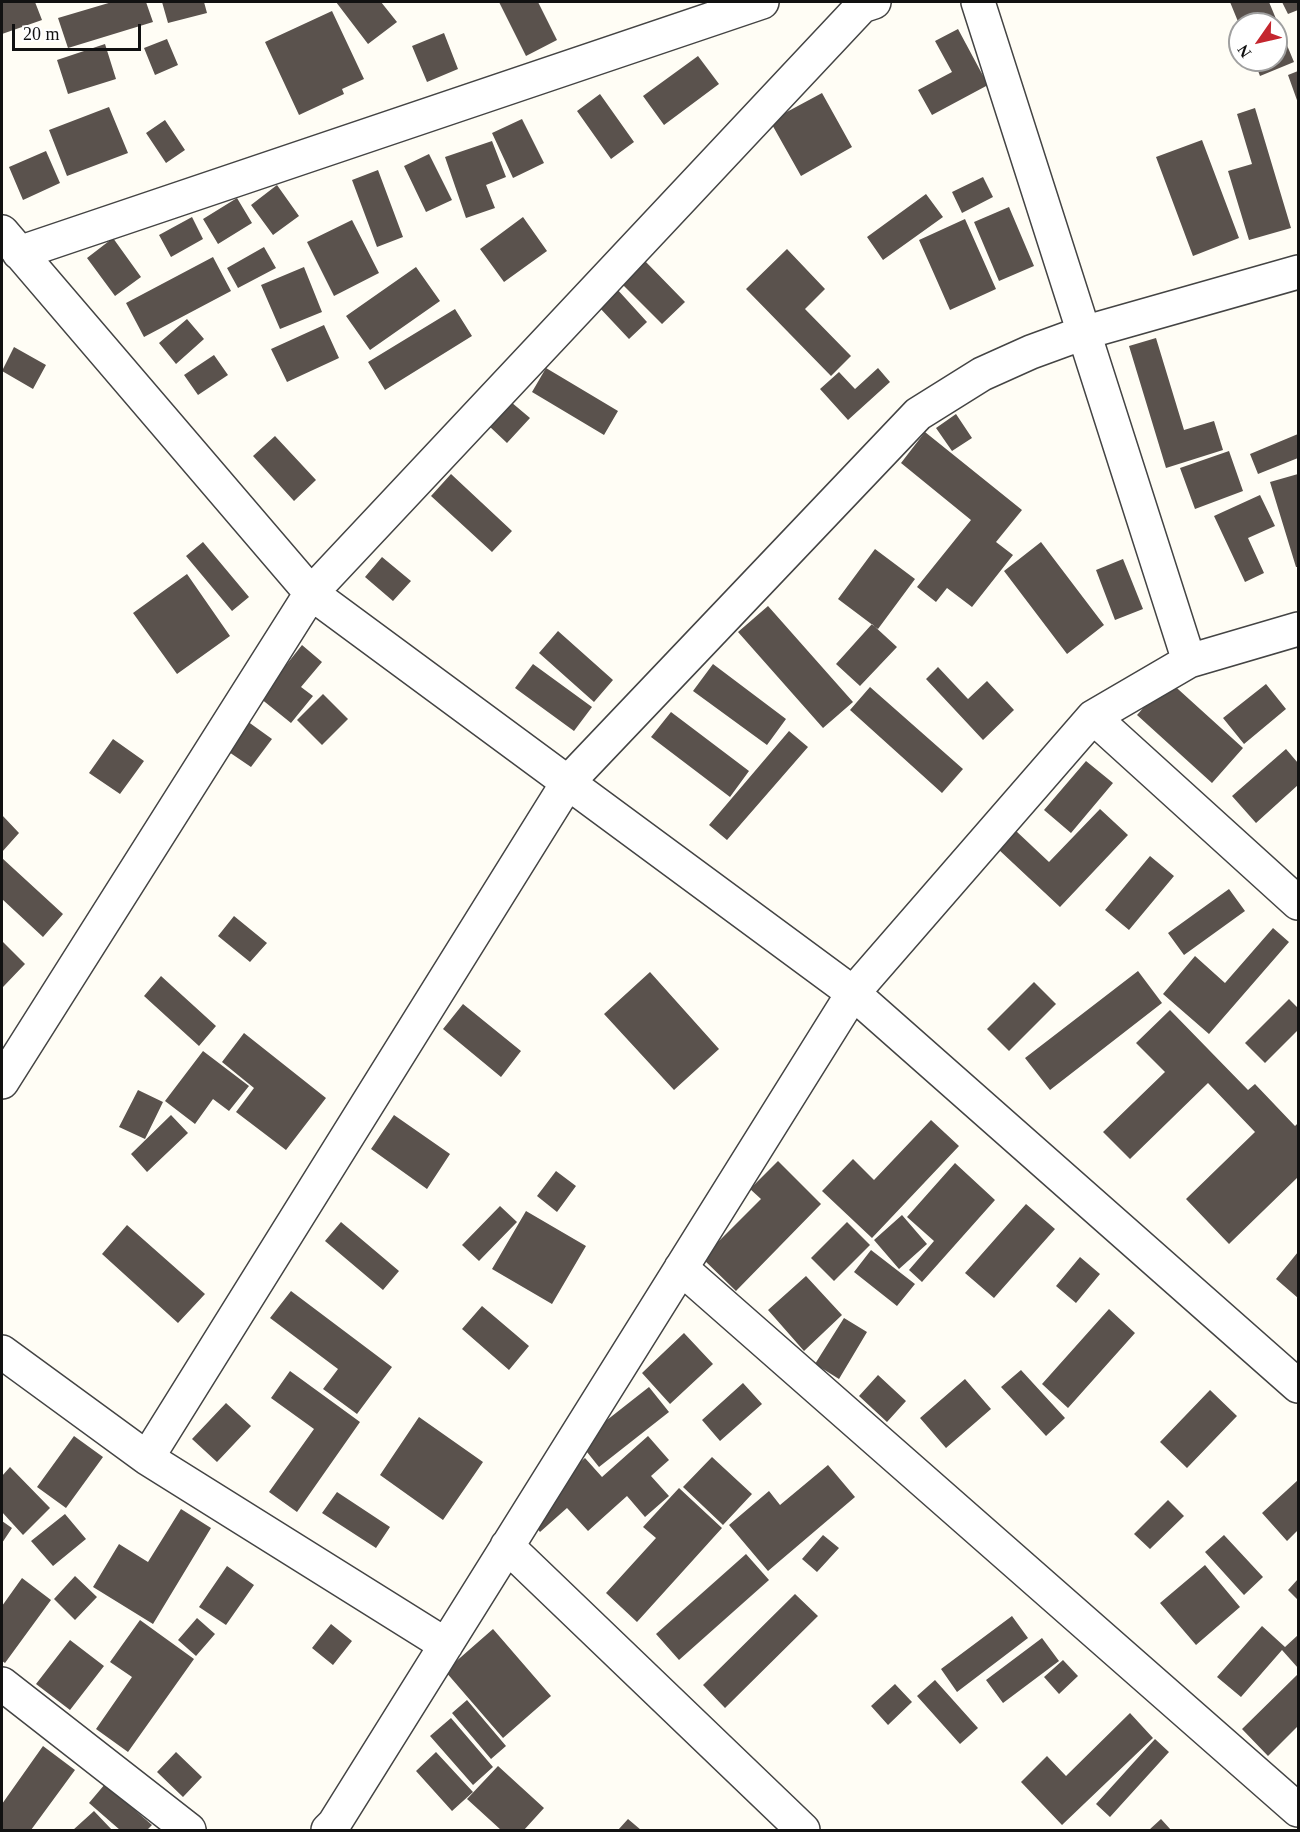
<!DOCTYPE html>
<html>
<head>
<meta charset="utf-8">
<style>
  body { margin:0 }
  #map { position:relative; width:1300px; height:1832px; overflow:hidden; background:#fffdf5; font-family:"Times New Roman",serif }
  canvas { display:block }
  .frame { position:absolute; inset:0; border:3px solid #111; pointer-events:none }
  .north { position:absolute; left:1228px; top:12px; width:60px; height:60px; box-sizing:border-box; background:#fff; border:2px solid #a0a0a0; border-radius:50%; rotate:236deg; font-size:16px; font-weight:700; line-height:24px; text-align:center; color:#111 }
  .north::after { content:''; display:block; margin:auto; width:21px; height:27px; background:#c4262e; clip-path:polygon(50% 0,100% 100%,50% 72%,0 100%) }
  .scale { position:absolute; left:12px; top:24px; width:129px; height:27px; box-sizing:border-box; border:3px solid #111; border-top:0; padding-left:8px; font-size:18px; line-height:21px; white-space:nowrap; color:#111; -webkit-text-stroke:4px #fff; paint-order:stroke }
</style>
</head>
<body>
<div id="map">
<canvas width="1300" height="1832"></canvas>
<div class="frame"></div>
<div class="north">N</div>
<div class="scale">20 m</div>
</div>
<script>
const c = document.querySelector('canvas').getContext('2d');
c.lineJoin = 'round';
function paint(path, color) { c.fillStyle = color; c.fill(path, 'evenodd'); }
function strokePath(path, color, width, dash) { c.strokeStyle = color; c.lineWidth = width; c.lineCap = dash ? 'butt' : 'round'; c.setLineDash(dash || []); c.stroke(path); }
paint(new Path2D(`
  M2 2H35L42 20 2 34Z
  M112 2H146L153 22 68 48 58 18Z
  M162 2H204L207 13 168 23Z
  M336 2H381L397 22 368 44Z
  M499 2H538L557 40 526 56Z
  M1230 2H1269L1294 62 1260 76 1254 60H1276V24H1239Z
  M1282 2H1298V10L1288 14Z
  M332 11 364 79 342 89 344 94 299 115 265 42Z
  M958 29 988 85 932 115 918 90 952 72 935 41Z
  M444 33 458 69 427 82 412 46Z
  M167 39 178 65 155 75 144 48Z
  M105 44 116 79 68 94 57 60Z
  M698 56 719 84 664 125 643 96Z
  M1298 71V103L1288 75Z
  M822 93 852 147 801 176 770 121Z
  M600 94 634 142 611 159 577 111Z
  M109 107 128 153 67 176 49 130Z
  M1255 108 1291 228 1249 240 1228 171 1252 164 1237 114Z
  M522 119 544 163 513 178 492 133Z
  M165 120 185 150 166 163 146 133Z
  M1202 140 1239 238 1193 256 1156 157Z
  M492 141 506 177 486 185 495 208 466 218 445 157Z
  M46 151 60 183 23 200 9 167Z
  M429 154 452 200 426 212 404 166Z
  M378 170 403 237 377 247 352 180Z
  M983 177 993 197 962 213 952 192Z
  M277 185 299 216 273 235 251 205Z
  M926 194 943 217 883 260 867 237Z
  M237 198 252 223 218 244 203 219Z
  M1009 207 1034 266 999 281 974 222Z
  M192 217 203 239 171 257 159 235Z
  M523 217 547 251 504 282 480 249Z
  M965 219 996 289 950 310 919 240Z
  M352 220 379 273 334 296 307 242Z
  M113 238 141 277 115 296 87 258Z
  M264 247 276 268 238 288 227 268Z
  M787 249 825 289 805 309 851 356 831 376 746 289Z
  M213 257 231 291 144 337 126 303Z
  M645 261 685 302 662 324 622 284Z
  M304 267 322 312 280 329 261 285Z
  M416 267 440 301 370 350 346 316Z
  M616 288 647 322 629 339 598 306Z
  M455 309 472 336 385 390 368 362Z
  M187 319 204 339 176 364 159 343Z
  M324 325 339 358 287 382 271 349Z
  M1156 338 1184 430 1214 421 1223 450 1166 468 1129 346Z
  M14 347 46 365 33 389 2 371Z
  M214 355 228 375 198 395 184 375Z
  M546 368 618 411 604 435 532 392Z
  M878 368 890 382 848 420 820 389 839 372 855 389Z
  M511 402 530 418 507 443 489 426Z
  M956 414 972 438 952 451 936 428Z
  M925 432 1022 510 996 542 1013 555 972 607 947 588 936 602 917 587 971 520 901 463Z
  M1298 434V458L1258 474 1250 454Z
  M275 436 316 480 294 501 253 456Z
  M1229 451 1243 491 1195 509 1180 468Z
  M451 474 512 531 492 552 431 496Z
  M1298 474V567H1296L1270 482Z
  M1260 495 1275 526 1248 538 1264 573 1245 582 1214 516Z
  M203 542 249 597 232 611 186 556Z
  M1041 542 1104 625 1067 654 1004 571Z
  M875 549 915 579 878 629 838 599Z
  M382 557 411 581 393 601 365 577Z
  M1123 559 1143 609 1115 620 1096 570Z
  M187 574 230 636 177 674 133 613Z
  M768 606 853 702 823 728 738 632Z
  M872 624 897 647 860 686 836 664Z
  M558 631 613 680 594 702 539 653Z
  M302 645 322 662 301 687 313 696 291 723 260 698Z
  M533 664 592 707 574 731 515 688Z
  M713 664 786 719 767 745 693 691Z
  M938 667 968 699 987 681 1014 710 983 740 926 679Z
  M1168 680 1243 748 1212 783 1137 715Z
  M1266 684 1286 709 1244 744 1223 718Z
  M870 687 963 769 942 793 850 710Z
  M323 694 348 719 322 745 297 720Z
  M671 712 749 771 730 797 651 737Z
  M247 721 272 739 251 767 226 750Z
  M789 731 808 747 727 840 709 825Z
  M113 739 144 761 120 794 89 773Z
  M1286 749 1298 763V785L1256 823 1232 796Z
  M1086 761 1113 783 1071 833 1044 810Z
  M1100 809 1128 835 1060 907 998 849 1015 830 1049 862Z
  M2 815 19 833 2 852Z
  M1150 856 1174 876 1129 930 1105 910Z
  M2 858 63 914 43 937 2 899Z
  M1229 889 1245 911 1184 955 1168 933Z
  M234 916 267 943 250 962 218 936Z
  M1273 928 1289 942 1209 1034 1163 994 1195 956 1225 983Z
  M3 942 25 964 3 987 2 985V944Z
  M1138 971 1162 1003 1050 1090 1025 1058Z
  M650 972 719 1049 674 1090 604 1014Z
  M161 976 216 1026 199 1046 144 996Z
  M1034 982 1056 1004 1009 1051 987 1029Z
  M1289 999 1298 1008V1030L1265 1063 1245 1043Z
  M463 1004 521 1051 501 1077 443 1029Z
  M1170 1010 1248 1090 1255 1084 1295 1126 1298 1123V1177L1229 1244 1186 1199 1255 1132 1208 1083 1130 1159 1103 1132 1165 1072 1136 1043Z
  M244 1033 326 1098 286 1150 236 1112 254 1088 222 1062Z
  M203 1051 249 1086 229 1111 213 1099 195 1124 165 1101Z
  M138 1090 163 1102 145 1139 119 1127Z
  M171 1115 188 1133 147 1172 131 1154Z
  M394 1115 450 1154 427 1189 371 1149Z
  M931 1120 959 1146 872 1238 822 1191 853 1159 874 1180Z
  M778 1161 821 1204 736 1291 702 1258 761 1199 750 1189Z
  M955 1163 995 1200 922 1282 909 1270 934 1241 907 1217Z
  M556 1171 576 1186 557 1212 537 1196Z
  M1026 1204 1055 1229 994 1298 965 1273Z
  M500 1206 517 1222 479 1261 462 1245Z
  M526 1211 586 1246 552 1304 492 1269Z
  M902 1215 927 1244 899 1269 874 1240Z
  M341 1222 399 1271 383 1290 325 1241Z
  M847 1222 870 1245 834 1281 811 1258Z
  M127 1225 205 1294 178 1323 102 1254Z
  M871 1250 915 1284 897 1306 854 1272Z
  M1298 1252V1298L1276 1279Z
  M1080 1257 1100 1274 1076 1303 1056 1286Z
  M806 1276 842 1315 804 1351 768 1310Z
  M291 1291 392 1367 357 1414 323 1389 338 1369 270 1318Z
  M482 1306 529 1346 509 1370 462 1329Z
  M1109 1309 1135 1333 1068 1408 1042 1384Z
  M844 1318 867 1332 839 1379 815 1364Z
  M684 1333 713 1364 670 1404 642 1373Z
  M1021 1370 1065 1418 1046 1436 1001 1387Z
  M290 1371 360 1422 297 1512 269 1492 314 1429 271 1398Z
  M878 1375 906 1401 887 1422 859 1396Z
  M965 1379 991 1409 946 1448 920 1418Z
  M743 1383 762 1404 720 1441 702 1420Z
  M649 1387 669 1412 599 1467 579 1442Z
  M1210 1390 1237 1416 1187 1468 1160 1442Z
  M226 1403 251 1426 217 1462 192 1439Z
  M419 1417 483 1462 443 1520 380 1475Z
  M74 1436 103 1457 66 1508 37 1487Z
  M648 1436 669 1460 651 1476 669 1496 645 1517 627 1496 588 1531 567 1508 540 1532 523 1512 585 1458 602 1477Z
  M712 1457 752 1494 723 1525 683 1487Z
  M828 1465 855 1497 768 1571 729 1525 769 1491 780 1505Z
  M10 1467 50 1508 23 1535 2 1512V1476Z
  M1298 1480V1530L1287 1541 1262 1513Z
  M679 1488 722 1528 637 1622 606 1593 656 1538 643 1527Z
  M337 1492 390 1527 376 1548 322 1513Z
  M1168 1500 1184 1516 1150 1549 1134 1534Z
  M181 1509 211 1528 153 1624 93 1587 119 1544 148 1562Z
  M65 1514 86 1539 53 1566 31 1541Z
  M2 1521 12 1528 2 1543Z
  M823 1535 839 1548 817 1572 802 1559Z
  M1224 1535 1263 1577 1244 1595 1205 1552Z
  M746 1554 769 1580 679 1660 656 1634Z
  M1205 1565 1240 1607 1196 1645 1160 1603Z
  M227 1566 254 1585 226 1625 199 1607Z
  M75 1576 97 1597 75 1620 54 1599Z
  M22 1578 51 1600 5 1663 2 1661V1606Z
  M1298 1579V1600L1288 1590Z
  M795 1594 818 1616 725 1708 703 1685Z
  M1012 1616 1028 1638 957 1692 941 1669Z
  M197 1618 215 1634 196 1656 178 1640Z
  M140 1620 194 1659 128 1752 96 1729 132 1677 110 1662Z
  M331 1624 352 1641 333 1665 312 1648Z
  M1262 1626 1285 1647 1298 1635V1668L1282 1650 1241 1697 1217 1677Z
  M493 1629 551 1696 503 1738 445 1671Z
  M1042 1638 1059 1661 1003 1703 986 1680Z
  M70 1640 104 1666 70 1710 36 1684Z
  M1063 1660 1078 1676 1059 1694 1044 1677Z
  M1298 1674V1726L1268 1756 1242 1729Z
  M935 1680 978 1728 960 1744 917 1696Z
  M895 1684 912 1702 888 1725 871 1706Z
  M467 1700 506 1746 491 1759 452 1713Z
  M1130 1713 1153 1738 1062 1825 1021 1782 1047 1756 1066 1776Z
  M451 1718 493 1767 473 1785 430 1736Z
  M1155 1739 1169 1752 1110 1817 1096 1804Z
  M43 1746 75 1770 31 1830H2V1804Z
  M176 1752 202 1777 183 1797 157 1772Z
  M436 1752 473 1792 452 1811 416 1771Z
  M498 1766 544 1808 524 1830H501L467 1799Z
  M105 1784 152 1825 147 1830H120L89 1803Z
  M94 1811 112 1830H73Z
  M628 1819 641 1830H618Z
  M1161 1819 1171 1830H1149Z`), '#5a524d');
const minor = new Path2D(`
  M978 2 1189 661
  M2 232 311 593 853 993 1298 1386
  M19 253 762 2
  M1093 717 1298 903
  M2 1082 311 593 862 6 874 2
  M681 1268 1298 1810
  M2 1352 147 1458 446 1645
  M147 1458 568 782 918 414 982 374 1031 352 1083 333 1298 272
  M507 1546 803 1830
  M2 1684 189 1830
  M328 1830 334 1824 853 993 1093 717 1189 661 1298 629`);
strokePath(minor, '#444', 36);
strokePath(minor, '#fff', 33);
</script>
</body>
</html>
